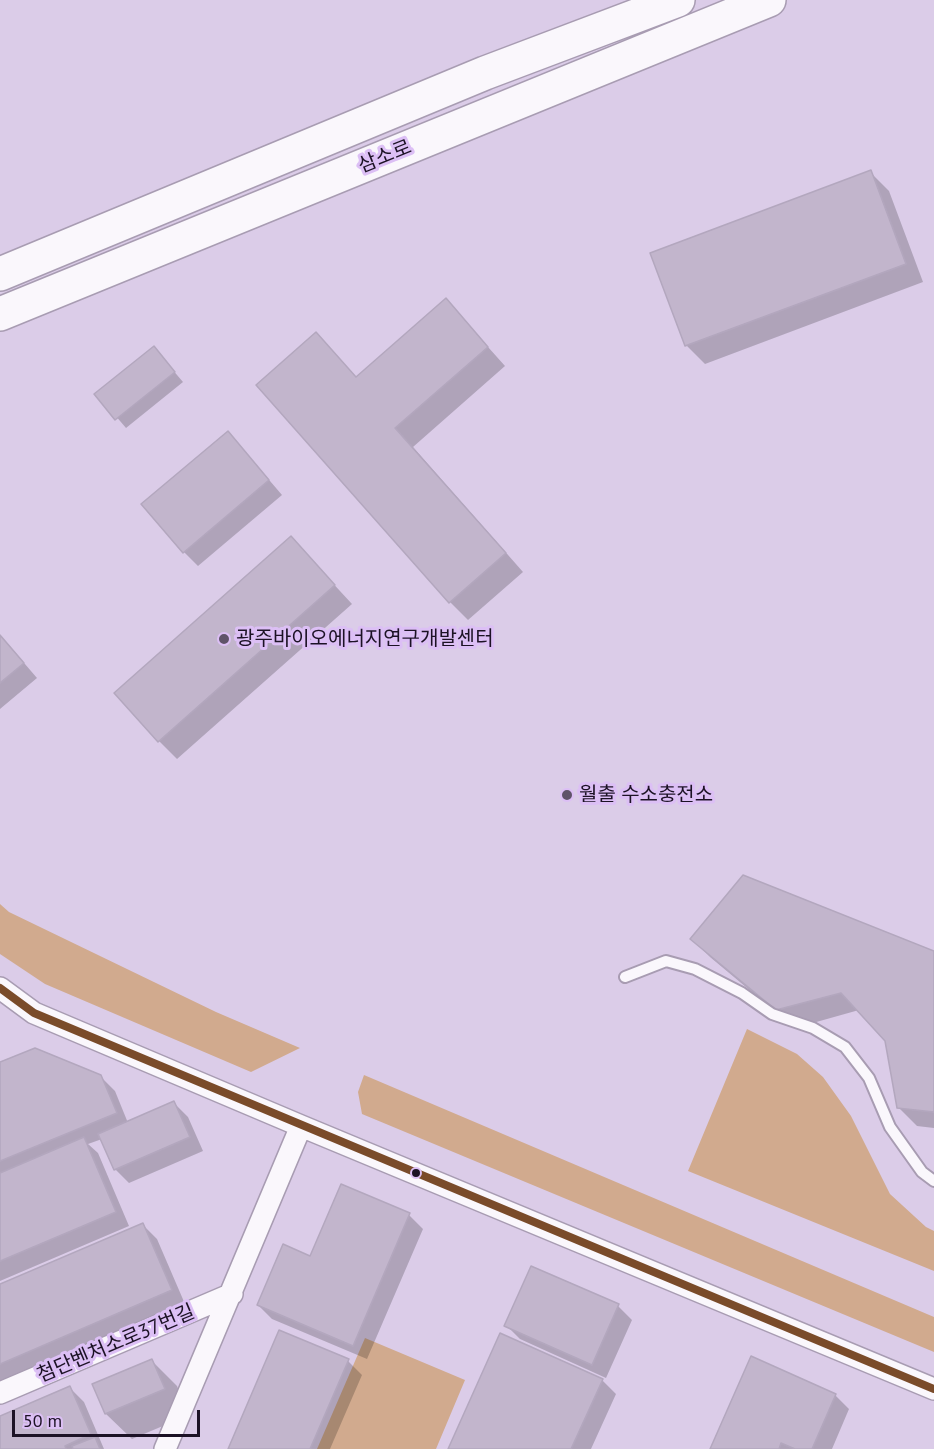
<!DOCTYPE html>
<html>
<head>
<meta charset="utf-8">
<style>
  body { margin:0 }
  #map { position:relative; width:934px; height:1449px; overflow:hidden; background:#dbcce8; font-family:"PT Sans",sans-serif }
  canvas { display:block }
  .scale { position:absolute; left:12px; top:1410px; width:188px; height:27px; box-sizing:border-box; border:3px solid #1c1225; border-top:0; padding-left:8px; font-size:18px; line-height:21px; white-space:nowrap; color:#1c1225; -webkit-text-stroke:4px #dcbff5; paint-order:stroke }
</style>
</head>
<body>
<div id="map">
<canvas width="934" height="1449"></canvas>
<div class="scale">50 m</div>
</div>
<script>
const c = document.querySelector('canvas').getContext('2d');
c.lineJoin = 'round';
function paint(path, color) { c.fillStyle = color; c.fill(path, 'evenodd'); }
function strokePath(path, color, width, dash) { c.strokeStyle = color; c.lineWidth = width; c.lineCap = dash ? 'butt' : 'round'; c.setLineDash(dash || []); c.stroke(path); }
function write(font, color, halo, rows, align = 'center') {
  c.font = font + ' "PT Sans","Noto Sans KR",sans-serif'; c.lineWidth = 6; c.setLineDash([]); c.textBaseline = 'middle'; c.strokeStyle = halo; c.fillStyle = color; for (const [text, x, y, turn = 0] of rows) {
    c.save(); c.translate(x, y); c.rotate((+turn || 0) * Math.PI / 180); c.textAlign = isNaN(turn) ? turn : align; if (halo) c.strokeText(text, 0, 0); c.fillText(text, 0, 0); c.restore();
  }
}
paint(new Path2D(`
  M0 904 9 912 216 1012 300 1048 251 1072 45 984 0 954Z
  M747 1029 797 1054 823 1077 851 1116 890 1194 926 1227 934 1231V1271L688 1171Z
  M364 1075 934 1317V1352L362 1114 358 1092Z
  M365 1338 465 1380 436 1449H317Z`), '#d1aa8e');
paint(new Path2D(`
  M870 172 889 191 923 282 705 364 686 345Z
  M446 300 505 366 413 447 523 572 468 620 450 602 316 335 357 378Z
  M154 348 183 382 126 428 97 394Z
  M241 447 282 495 198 566 184 552Z
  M291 538 352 604 177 759 159 741Z
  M0 635 37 678 0 709Z
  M692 939 934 952V1128L917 1126 898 1107 887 1041 859 1010 795 1028 710 957Z
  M0 1063 100 1076 115 1091 128 1123 174 1103 188 1117 203 1151 129 1183 115 1169 102 1139 88 1144 98 1153 129 1226 0 1281Z
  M409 1215 423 1229 367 1359 272 1319 258 1305 311 1258Z
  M143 1225 157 1239 185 1304 0 1383V1286Z
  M618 1306 632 1320 606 1378 520 1339 506 1325Z
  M152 1361 177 1386 189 1415 132 1439 106 1414 94 1385Z
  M348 1361 362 1375 330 1449H229Z
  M602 1380 616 1394 591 1449H450Z
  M70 1388 84 1402 104 1449H0V1418Z
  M835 1395 849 1409 832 1449H711Z`), '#0003');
const building = new Path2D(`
  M871 170 906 264 685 346 650 253Z
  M446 298 488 347 395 428 506 553 449 603 256 385 316 332 356 377Z
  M154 346 175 372 115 420 94 394Z
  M228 431 269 480 183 553 141 504Z
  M291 536 335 585 158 742 114 693Z
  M0 635 24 663 0 683Z
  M743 875 934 951V1112L897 1108 885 1041 841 993 776 1010 690 939Z
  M35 1048 101 1075 117 1113 0 1161V1062Z
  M174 1101 190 1137 114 1170 98 1134Z
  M84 1137 116 1212 0 1261V1173Z
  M341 1184 410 1213 353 1346 257 1305 283 1244 310 1256Z
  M143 1223 172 1290 0 1364V1284Z
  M531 1266 619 1304 592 1365 504 1326Z
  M279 1330 349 1359 310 1449H228Z
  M500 1333 603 1379 571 1449H448Z
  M751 1356 836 1394 812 1449H795L781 1443 779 1449H710Z
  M152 1359 165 1389 105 1414 92 1384Z
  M70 1386 91 1434 65 1446 66 1449H0V1416Z
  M95 1437 100 1449H73L72 1446Z`);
paint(building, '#c2b5cc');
strokePath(building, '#b3a7be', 1.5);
const lane = new Path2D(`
  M625 977 666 961 695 969 742 993 772 1014 813 1028 845 1047 869 1078 890 1127 922 1172 934 1181`);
const street = new Path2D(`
  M0 988 34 1013 301 1126 934 1389
  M0 1393 232 1294
  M165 1449 301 1126`);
const primary = new Path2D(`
  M0 274 485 73 678 0
  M0 314 769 0`);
strokePath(lane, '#a89cb2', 14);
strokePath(street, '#a89cb2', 24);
strokePath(primary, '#a89cb2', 36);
strokePath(lane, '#faf7fc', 10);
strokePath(street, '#faf7fc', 21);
strokePath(primary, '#faf7fc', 33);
strokePath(new Path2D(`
  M0 988 34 1013 934 1389`), '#7a4b2a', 8);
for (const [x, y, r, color] of [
  [224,639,6,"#5f5369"],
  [567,795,6,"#5f5369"],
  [416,1173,5,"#1c1225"]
]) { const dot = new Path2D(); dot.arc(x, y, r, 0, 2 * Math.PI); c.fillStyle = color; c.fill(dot); strokePath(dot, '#dcbff5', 2); }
write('20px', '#1c1225', '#dcbff5', [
  ["삼소로",385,157,-22],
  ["첨단벤처소로37번길",116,1344,-23]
]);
write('20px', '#1c1225', '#dcbff5', [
  ["광주바이오에너지연구개발센터",236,639],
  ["월출 수소충전소",579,795]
], 'left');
</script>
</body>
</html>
